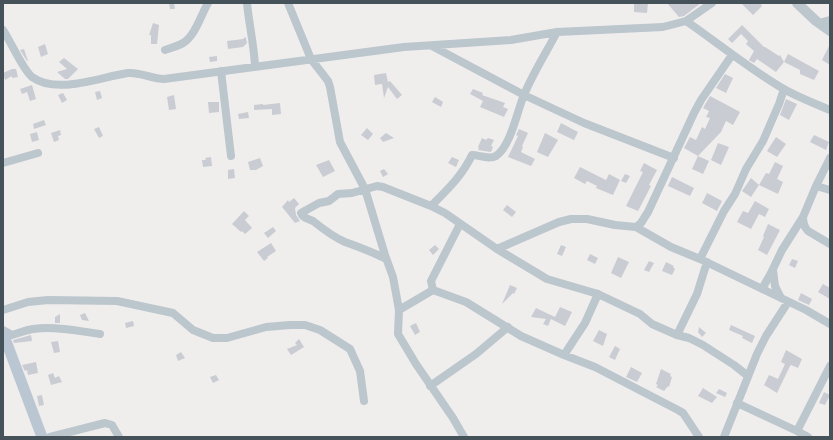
<!DOCTYPE html>
<html>
<head>
<meta charset="utf-8">
<style>
  body { margin:0 }
  #map { position:relative; width:833px; height:440px; overflow:hidden; background:#f0eded; font-family:Arial,sans-serif }
  canvas { display:block }
  .frame { position:absolute; inset:0; border:4px solid #45525a; pointer-events:none }
</style>
</head>
<body>
<div id="map">
<canvas width="833" height="440"></canvas>
<div class="frame"></div>
</div>
<script>
const c = document.querySelector('canvas').getContext('2d');
c.lineJoin = 'round';
function paint(path, color) { c.fillStyle = color; c.fill(path, 'evenodd'); }
function strokePath(path, color, width, dash) { c.strokeStyle = color; c.lineWidth = width; c.lineCap = dash ? 'butt' : 'round'; c.setLineDash(dash || []); c.stroke(path); }
paint(new Path2D(`
  M169 3H174L175 9H170Z
  M634 3H648L647 13 634 12Z
  M667 3H701L684 16 679 17Z
  M741 3H760L762 6 753 15Z
  M153 23 159 25 157 44H151V35H149Z
  M742 25 764 47H765L779 56 780 55 784 62 776 72 757 59 754 63 749 60 754 51 746 44 748 41 741 34 732 43 728 39Z
  M245 37 246 38 247 43 243 47 228 49 227 41 243 39Z
  M45 44 48 54 41 57 38 47Z
  M830 44V65L822 60Z
  M24 49 28 61H27L20 50Z
  M788 54 819 71 814 80 800 74V70L784 62Z
  M217 56V61L210 62 209 57Z
  M64 58 78 69 68 79H65L57 72 67 69 59 62Z
  M12 69H16L18 77 12 78V76L5 80 3 73Z
  M386 73 388 82 390 81 402 95 397 99 388 87 384 98 382 84 375 85 374 75Z
  M725 74 733 78 726 93 716 88Z
  M32 85 36 99 30 101 27 92 22 94 20 89Z
  M473 89 483 93 482 95 505 103 503 107 508 109 504 117 480 107 483 101 470 94Z
  M100 91 102 98 97 100 95 92Z
  M63 93 67 100 62 103 58 95Z
  M174 95 176 109 169 110 167 97Z
  M710 96 740 112 733 125 726 121 721 132 698 156 684 148 690 137 696 140 702 127 705 129 710 118 706 117 709 111 703 108Z
  M435 97 443 102 441 107 432 102Z
  M786 99 797 104 789 120 780 115Z
  M208 102H219V112L209 113Z
  M280 103 281 114 272 115V109L254 110V105L263 104V105Z
  M248 112 249 118 239 119 238 114Z
  M44 120 46 125 34 129 33 124Z
  M561 123 578 132 574 140 557 132Z
  M99 127 103 136 99 138 94 129Z
  M367 128 373 134 368 140 361 135Z
  M519 129 528 133 522 146 523 147 521 152 535 159 531 166 508 157 518 136 516 135Z
  M60 130 61 135 58 136 59 140 54 142 51 133Z
  M37 132 39 140 32 142 30 134Z
  M386 133 394 138 383 142 380 138Z
  M545 133 558 140 548 157 537 152Z
  M814 135 829 142 826 150 810 142Z
  M776 137 786 144 777 157 767 151Z
  M482 138 486 140 488 138 494 140 491 146 493 147 491 152 478 150 479 148 478 147Z
  M718 143 729 147 721 165 711 160Z
  M698 156 709 161 703 174 692 169Z
  M211 157 212 166 203 167 202 160H206L205 158Z
  M452 157 459 160 456 167 448 163Z
  M260 158 263 166 256 170H250L248 162Z
  M329 160 335 171 323 177 316 165Z
  M775 162 783 166 777 179 783 182 778 194 759 185 766 173 769 174Z
  M644 163 657 170 649 185 651 186 638 211 626 206 643 172 640 171Z
  M580 167 606 180 609 174 620 180 613 195 596 188 597 186 587 181 585 184 574 178Z
  M234 169 235 178 228 179V170Z
  M384 169 388 174 383 177 380 171Z
  M625 174 630 176 626 183 621 181Z
  M672 177 694 188 690 196 668 186Z
  M751 178 759 185 751 197 742 191Z
  M707 193 722 201 717 211 702 203Z
  M294 198 299 204 295 208 296 215 300 221 295 223 282 207 288 200 289 202Z
  M755 201 769 209 765 217 759 214 751 229 737 222 743 211 748 213Z
  M507 205 516 212 512 217 503 210Z
  M244 211 249 216 245 220 252 228 245 234 242 231 241 232 232 224Z
  M768 224 780 230 767 255 758 250 764 237 763 236Z
  M273 227 276 231 268 238 264 233Z
  M271 243 276 251 267 257 268 258 264 261 257 252Z
  M435 245 439 249 433 255 429 250Z
  M561 245 566 247 562 256 557 254Z
  M590 254 598 258 595 264 587 260Z
  M618 257 629 262 621 278 611 273Z
  M792 259 798 261 795 268 789 265Z
  M649 261 654 263 649 272 644 270Z
  M666 262 674 266 673 267 675 269 672 275 662 271Z
  M823 284 830 288V299L818 292Z
  M510 285 517 288 514 294 513 293 502 304Z
  M801 293 812 299 809 305 798 300Z
  M560 307 572 312 565 326 551 319 548 326 543 324 546 319 531 317 536 308 555 317Z
  M85 313 89 321 82 320 80 315Z
  M60 314V323H55V317Z
  M133 321 134 326 126 328 125 323Z
  M416 323 420 332 415 335 410 326Z
  M731 325 755 336 752 343 742 338 743 336 729 330Z
  M699 327 706 333 702 337 698 332Z
  M599 330 607 334 603 346 593 341Z
  M31 335 32 341 14 343 13 340Z
  M299 339 304 347 291 355 287 349 297 345 295 343Z
  M58 341 60 352 54 353 51 342Z
  M615 346 620 349 615 360 609 357Z
  M786 350 802 359 798 368 791 365 790 366 777 393 764 385 769 375 778 379 785 364 781 362Z
  M181 352 185 358 178 361 176 355Z
  M36 362 38 373 28 375 27 370 25 371 22 365Z
  M631 367 642 373 637 382 626 377Z
  M661 369 671 374 670 376 672 377 669 387 668 386 664 391 656 387 658 385 656 384Z
  M53 373 55 378 59 376 62 382 51 385 48 375Z
  M216 375 219 380 213 383 210 377Z
  M703 388 717 397 712 403 698 396Z
  M719 389 727 393 725 397 716 393Z
  M824 392 830 395 825 405 819 403Z
  M42 395 44 405 39 406 37 396Z`), '#c9ccd2');
strokePath(new Path2D(`
  M247 3C249 24 254 45 255 66
  M288 3 311 59 328 81 330 87 340 142 365 189 385 255 393 277 399 310 398 334 416 364 453 418 464 437
  M686 21C718 43 748 68 782 88 797 97 814 103 830 110
  M819 23 830 20
  M3 30C11 42 23 70 32 77 57 95 100 77 128 73 140 72 152 79 164 79L404 47 511 40 557 32 663 27 686 21 712 3
  M432 46 524 95 584 123 674 158
  M165 50C171 48 178 46 183 43 195 36 201 15 208 3
  M221 71 231 156
  M830 158 816 186 803 217C803 223 804 227 808 231L830 244
  M3 163 38 153
  M816 186 830 190
  M431 206C447 190 462 176 472 155 479 155 489 160 496 156 511 146 517 111 524 95 533 73 546 53 557 32
  M636 227 641 223 648 212 694 113 701 100 732 55
  M497 249 559 222 571 219H587L615 225 636 227 671 247 700 259 806 310 830 324
  M386 259C373 252 359 247 345 242 333 237 323 229 313 221 308 218 303 219 301 213L319 203 329 201 338 194 352 193 377 186 383 187 431 206 445 213 497 249 547 279 598 294 640 314 652 324 677 335 689 338 703 345 734 365 748 376
  M700 259 724 211 735 194 746 169 763 141 779 104 784 89
  M773 270 775 286 781 298
  M762 289 771 273 782 250 803 217
  M433 290 466 302 521 336 564 355 595 367 678 410 683 413 699 437
  M3 310 28 302 48 300 117 301 173 313 193 330 213 338H227L266 327 290 325H305L320 330 350 349 360 371 364 401
  M399 310 433 290 431 281 460 224
  M3 330 12 335C19 333 26 330 33 329 55 326 79 331 100 334
  M677 335 697 294 707 262
  M564 355 585 323 598 294
  M430 386 476 354 508 327
  M737 403 797 431 808 437
  M797 431 830 366
  M50 437 105 423 112 425 119 437
  M724 437 757 354 766 336 788 302`), '#bbc6cd', 8);
strokePath(new Path2D(`
  M797 3 816 21 830 31`), '#bbc6cd', 10);
strokePath(new Path2D(`
  M3 333 42 437`), '#bac7d2', 11);
</script>
</body>
</html>
